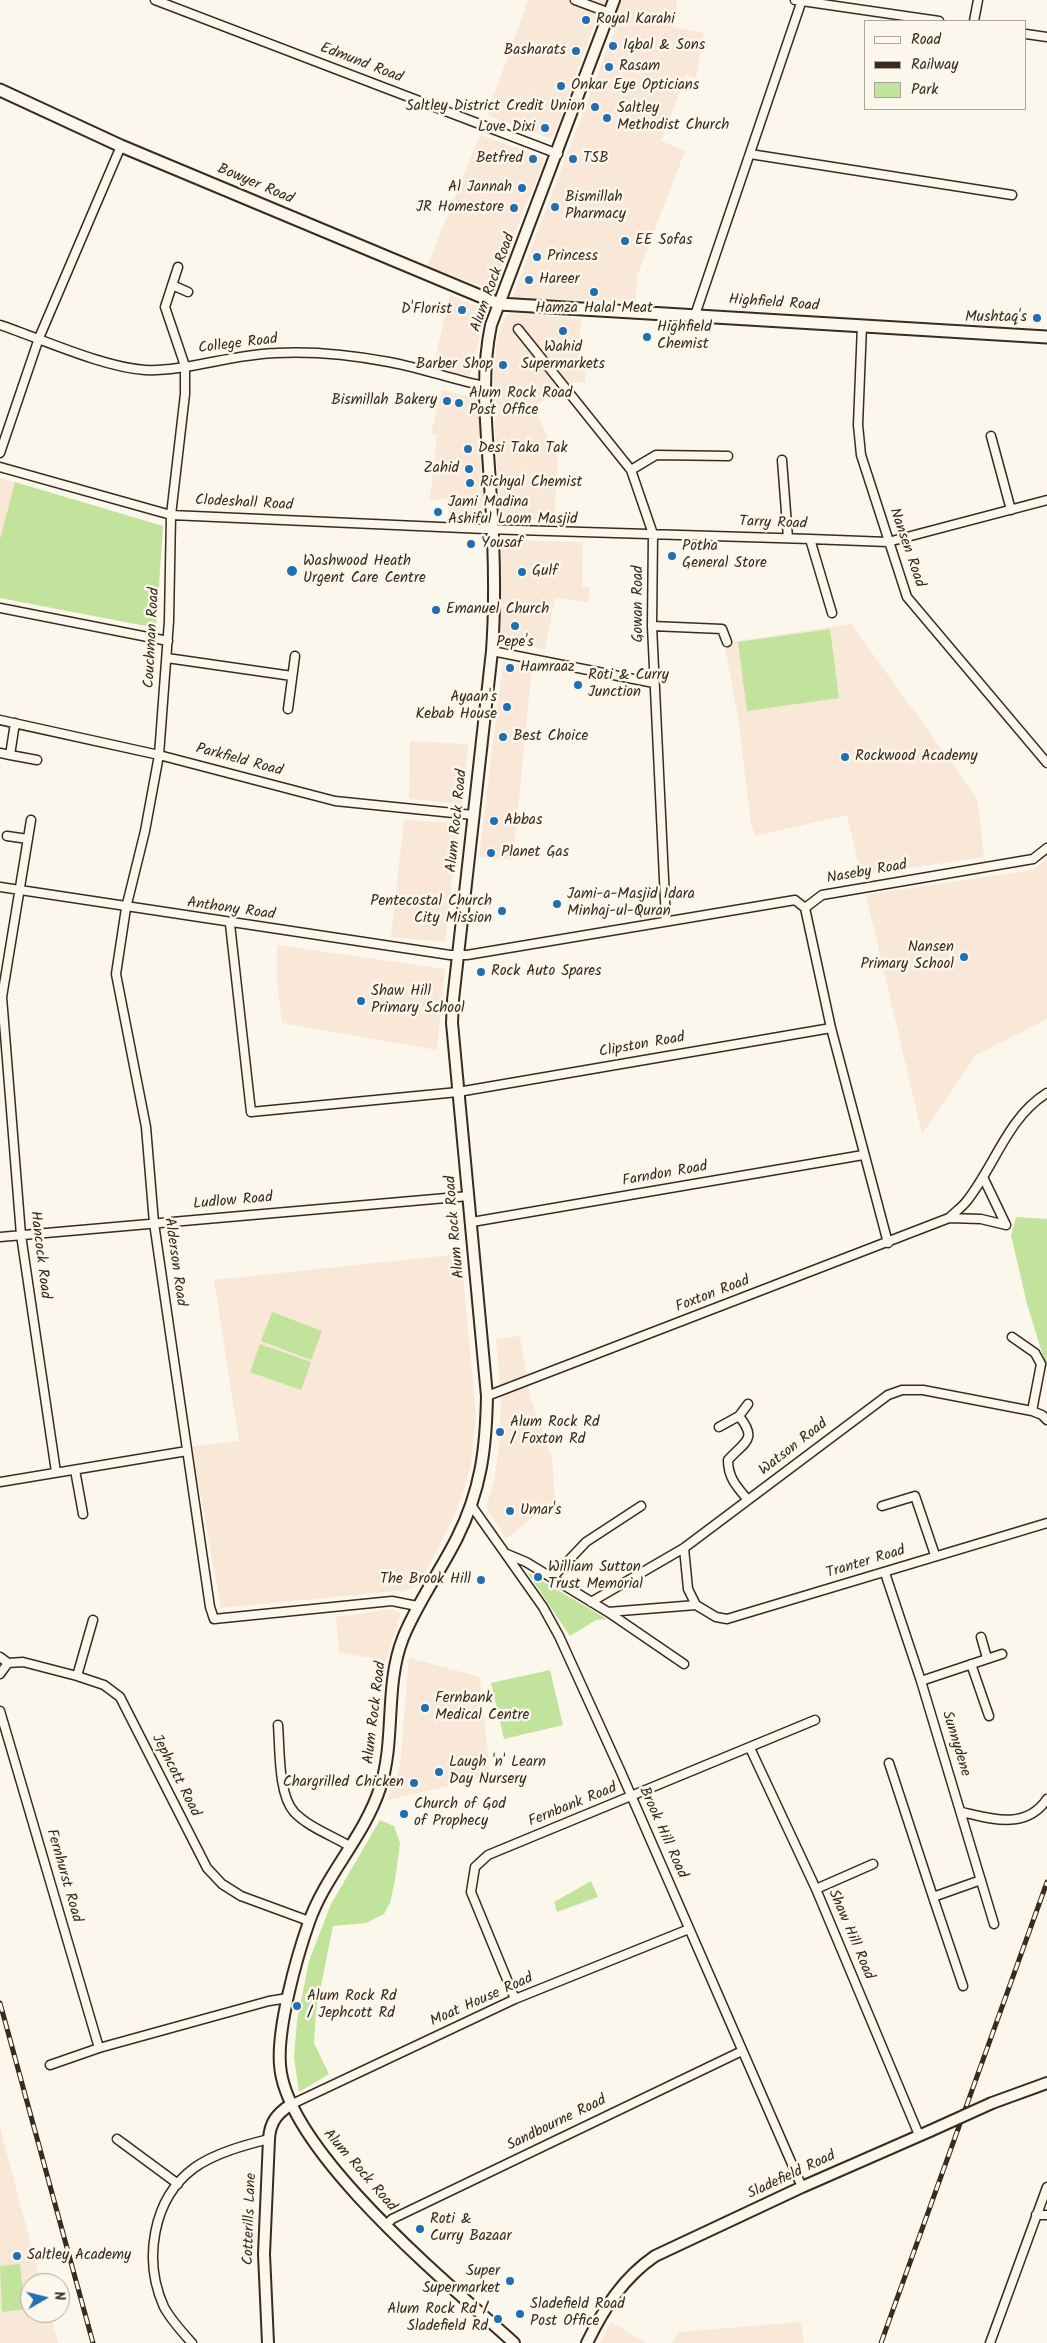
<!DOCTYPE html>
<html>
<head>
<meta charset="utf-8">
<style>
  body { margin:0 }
  #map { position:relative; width:1047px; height:2343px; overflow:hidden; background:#fbf7ec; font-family:Kalam,sans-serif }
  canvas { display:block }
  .legend { position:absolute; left:864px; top:20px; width:162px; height:90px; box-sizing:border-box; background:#fbf7ec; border:1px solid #aea59a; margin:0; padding:6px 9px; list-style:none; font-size:15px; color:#3b2a1e }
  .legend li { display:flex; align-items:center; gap:10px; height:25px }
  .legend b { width:25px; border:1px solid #aea59a }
  .north { position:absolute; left:20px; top:2273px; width:50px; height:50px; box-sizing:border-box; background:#fbf7ec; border:1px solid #aea59a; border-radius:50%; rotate:82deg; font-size:14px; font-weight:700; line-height:20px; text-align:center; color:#3b2a1e }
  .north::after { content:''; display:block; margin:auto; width:18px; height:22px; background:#1f6fb2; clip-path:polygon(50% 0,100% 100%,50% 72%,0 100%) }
</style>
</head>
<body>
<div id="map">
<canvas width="1047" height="2343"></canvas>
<ul class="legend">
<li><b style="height:6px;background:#fbf7ec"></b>Road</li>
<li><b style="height:6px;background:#3b2a1e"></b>Railway</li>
<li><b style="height:14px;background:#c1e39c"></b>Park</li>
</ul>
<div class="north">N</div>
</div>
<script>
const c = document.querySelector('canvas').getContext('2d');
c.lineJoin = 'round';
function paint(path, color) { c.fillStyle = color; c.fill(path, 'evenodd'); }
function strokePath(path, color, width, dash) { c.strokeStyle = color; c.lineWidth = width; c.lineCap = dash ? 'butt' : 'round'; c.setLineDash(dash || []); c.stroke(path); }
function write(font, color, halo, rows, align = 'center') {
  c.font = font + ' Kalam,sans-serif'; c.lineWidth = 5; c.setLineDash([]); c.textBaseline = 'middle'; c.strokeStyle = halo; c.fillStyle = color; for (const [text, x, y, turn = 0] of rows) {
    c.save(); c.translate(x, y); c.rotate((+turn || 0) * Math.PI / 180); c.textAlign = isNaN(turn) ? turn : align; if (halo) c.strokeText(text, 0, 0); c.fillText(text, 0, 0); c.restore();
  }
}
paint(new Path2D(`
  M528 0H677L673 27 704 33 696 78 686 75 661 141 685 151 637 276 636 301 515 299 513 296 615 29 596 20 552 139 487 115Z
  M480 135 545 158 492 290 427 266Z
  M450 295 486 310 470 376 433 368Z
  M516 313 581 319 578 363H586L585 383 575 382 562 388 534 407 558 460 554 520 500 519 493 392 495 363 497 338 506 315Z
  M442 390 479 399 485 518 449 517 447 498 430 501 437 435 431 433Z
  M0 478 15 482 0 539Z
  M501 540 583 542 582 586 590 588 588 602 555 598 545 649 499 645Z
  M851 624 977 798 984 857 861 875 847 815 755 836 751 824 738 716 724 643Z
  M503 662 532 666 513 860 479 857Z
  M410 741 468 744 462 804 409 799Z
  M404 820 458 823 445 942 391 937Z
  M1047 859V1019L976 1055 922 1134 866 895 1032 870Z
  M277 945 445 969 437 1050 282 1023 277 979Z
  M461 1254 476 1415 471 1464 461 1499 452 1521 419 1584 407 1590 221 1608 192 1446 239 1441 214 1280Z
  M520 1336 530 1396 552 1458 555 1500 506 1539 486 1507 494 1482 499 1447 501 1399 496 1339Z
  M391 1609 401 1613 386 1661 339 1652 336 1617Z
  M409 1658 480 1677 490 1776 388 1800 400 1766Z
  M0 2127 41 2283H30V2313H50L58 2343H0Z
  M611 2322 646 2343H600Z
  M801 2322 804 2343H671L679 2332Z`), '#f9e7d7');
paint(new Path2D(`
  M15 482 163 526 156 628 0 598V539Z
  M830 629 839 698 747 711 738 642Z
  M1016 1217 1047 1219V1369L1027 1304 1011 1235Z
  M272 1312 322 1331 311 1360 261 1341Z
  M260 1344 311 1362 301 1390 250 1372Z
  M527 1572 607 1619 596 1620 570 1636Z
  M550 1670 563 1725 504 1739 491 1683Z
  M380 1820 394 1826 400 1843 395 1880 390 1903 384 1914 366 1923 333 1926 316 2011 314 2043 329 2074 299 2092 294 2058 297 2021 309 1961 331 1904Z
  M591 1881 598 1897 557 1912 554 1902Z
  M20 2264 25 2309 2 2312 0 2266Z`), '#c1e39c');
const minor = new Path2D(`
  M155 0 558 154
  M575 0 610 13
  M795 0 939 21
  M974 21 978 0
  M1026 34 1047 37
  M750 154 1012 195
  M178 267 165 307 185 366V394L171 515 169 621 159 755 145 831 126 908 116 974 146 1127 154 1223 210 1607 214 1619 392 1601 417 1606
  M172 285 188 292
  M695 315 802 0
  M0 325C42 339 102 367 145 370 184 372 233 354 276 353 313 351 352 355 389 362 421 368 452 379 484 386
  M862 325 858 425 861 455 907 597 1047 763
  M518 329 631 470 653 534 652 626 666 921
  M991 436 1011 510
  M0 453 39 338 121 146
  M782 460 788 538
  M0 467 171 515 485 529 810 539 888 542 1047 500
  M631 470 656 455 728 456
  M810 539 832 613
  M0 608 168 641
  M652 626 722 629 727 642
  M492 651 654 683
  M167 658 292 676
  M288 709 295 656
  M0 720 159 755 335 801 473 815
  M15 723 10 755 37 760
  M0 753 10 755
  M31 820 2 997 21 1235 56 1472
  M7 836 28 839
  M0 887 450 955H467L795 900 805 908 831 1028 888 1243
  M805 908 822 895 1033 859 1047 848
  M230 924 251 1112 458 1092 831 1028
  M983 1177 1006 1225
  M949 1218 981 1219 1006 1225
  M472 1222 863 1155
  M0 1237 469 1196
  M1012 1337 1035 1353 1041 1364 1032 1411
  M487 1396 949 1218C954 1213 961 1208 966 1202 995 1166 1007 1118 1047 1093
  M739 1416C758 1440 745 1441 728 1460 728 1478 737 1487 748 1500
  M719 1427 739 1416 748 1404
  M75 1470 83 1514
  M0 1482 187 1451
  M471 1505 543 1607 559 1636 620 1770 802 2187
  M882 1506 915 1496 935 1555
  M684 1548 688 1589 696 1605
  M507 1554 526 1562 608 1612 684 1664
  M885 1573 921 1681 994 1924
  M552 1578 586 1542 641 1506
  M591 1602 684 1548 888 1395 902 1390H923L1032 1411 1042 1415 1047 1420
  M608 1612 696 1605 716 1617 727 1619 1047 1523
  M981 1637 987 1658
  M0 1657 8 1663
  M8 1663 23 1662 77 1676 104 1685 120 1697 207 1868 222 1884 241 1896 309 1921
  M971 1664 989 1716
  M0 1674 8 1663
  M77 1676 93 1620
  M921 1681 1002 1654
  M0 1711 99 2048
  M278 1725C280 1749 278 1794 294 1812 308 1827 333 1836 351 1847
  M750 1748 816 1889 919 2135
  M889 1763 933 1897 981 1880
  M962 1812C992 1819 1026 1830 1047 1799
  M816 1889 873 1864
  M933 1897 963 1986
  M515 1999 471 1892 475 1867 488 1855 815 1720
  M50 2065 99 2048 269 2001 288 1998
  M290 2105 515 1999 689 1929
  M117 2139 178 2184
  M1036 2215H1047
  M386 2225 392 2219 742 2051
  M192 2343C182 2332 171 2320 164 2307 143 2261 152 2199 194 2168 215 2153 245 2145 269 2139
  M990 2343 1047 2187`);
const tertiary = new Path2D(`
  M992 2103 1047 2083
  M268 2343 264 2254 269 2139C270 2122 277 2114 290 2105
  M514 2343C450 2285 286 2151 280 2065 277 2028 296 1959 309 1922 326 1874 364 1837 380 1788 396 1740 384 1686 403 1638 417 1603 440 1572 457 1538 481 1490 486 1449 487 1396L452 1023 453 1000 492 651C496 595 494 540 490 484 487 430 480 378 491 325L614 0
  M587 2343C604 2308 623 2278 655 2256L802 2187 930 2131`);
const secondary = new Path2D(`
  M0 90 121 146 499 304 1047 337`);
strokePath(minor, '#3b2a1e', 11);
strokePath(tertiary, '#3b2a1e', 14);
strokePath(secondary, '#3b2a1e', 15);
strokePath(minor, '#fbf7ec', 8);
strokePath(tertiary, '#fbf7ec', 10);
strokePath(secondary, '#fbf7ec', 11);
const rail = new Path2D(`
  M0 2003 93 2343
  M881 2343 1047 1882`);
strokePath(rail, '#3b2a1e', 5);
strokePath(rail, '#fbf7ec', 3, [9]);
const tertiaryBridge = new Path2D(`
  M930 2131 992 2103`);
strokePath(tertiaryBridge, '#3b2a1e', 14, []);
strokePath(tertiaryBridge, '#fbf7ec', 10);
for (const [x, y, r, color] of [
  [586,20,5,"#1f6fb2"],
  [613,46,5,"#1f6fb2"],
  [576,51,5,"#1f6fb2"],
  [609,67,5,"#1f6fb2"],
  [561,86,5,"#1f6fb2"],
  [595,107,5,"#1f6fb2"],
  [607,118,5,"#1f6fb2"],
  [545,128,5,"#1f6fb2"],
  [533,159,5,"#1f6fb2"],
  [573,159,5,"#1f6fb2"],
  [522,188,5,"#1f6fb2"],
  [555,207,5,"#1f6fb2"],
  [514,208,5,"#1f6fb2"],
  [625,241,5,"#1f6fb2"],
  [537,257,5,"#1f6fb2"],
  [529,280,5,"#1f6fb2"],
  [594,292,5,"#1f6fb2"],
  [462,310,5,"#1f6fb2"],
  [1037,318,5,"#1f6fb2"],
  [563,331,5,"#1f6fb2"],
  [647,337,5,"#1f6fb2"],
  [503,365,5,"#1f6fb2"],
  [447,401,5,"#1f6fb2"],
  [459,403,5,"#1f6fb2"],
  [468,449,5,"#1f6fb2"],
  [469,469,5,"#1f6fb2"],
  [470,483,5,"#1f6fb2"],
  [438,512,5,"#1f6fb2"],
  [471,544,5,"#1f6fb2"],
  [672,556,5,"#1f6fb2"],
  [292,571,6,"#1f6fb2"],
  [522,572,5,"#1f6fb2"],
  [436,610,5,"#1f6fb2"],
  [515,626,5,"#1f6fb2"],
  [510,668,5,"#1f6fb2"],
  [578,685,5,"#1f6fb2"],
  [507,707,5,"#1f6fb2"],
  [503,737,5,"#1f6fb2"],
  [845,757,5,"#1f6fb2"],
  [494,821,5,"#1f6fb2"],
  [491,853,5,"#1f6fb2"],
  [557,904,5,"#1f6fb2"],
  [502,911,5,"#1f6fb2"],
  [964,957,5,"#1f6fb2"],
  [481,972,5,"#1f6fb2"],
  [361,1001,5,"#1f6fb2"],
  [500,1432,5,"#1f6fb2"],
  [510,1511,5,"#1f6fb2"],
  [538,1577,5,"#1f6fb2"],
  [481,1580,5,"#1f6fb2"],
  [425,1708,5,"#1f6fb2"],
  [439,1772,5,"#1f6fb2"],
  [414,1783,5,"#1f6fb2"],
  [404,1814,5,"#1f6fb2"],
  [297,2006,5,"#1f6fb2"],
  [420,2229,5,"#1f6fb2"],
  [17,2256,5,"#1f6fb2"],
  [510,2281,5,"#1f6fb2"],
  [520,2314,5,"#1f6fb2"],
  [498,2319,5,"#1f6fb2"]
]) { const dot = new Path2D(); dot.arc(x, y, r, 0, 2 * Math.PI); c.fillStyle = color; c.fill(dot); strokePath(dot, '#fbf7ec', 2); }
write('15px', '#3b2a1e', '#fbf7ec', [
  ["Royal Karahi",596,20],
  ["Iqbal & Sons",623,46],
  ["Basharats",566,51,"right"],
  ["Rasam",619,67],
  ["Onkar Eye Opticians",571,86],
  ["Saltley District Credit Union",585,107,"right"],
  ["Saltley",617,109],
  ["Methodist Church",617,126],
  ["Love Dixi",535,128,"right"],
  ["Betfred",523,159,"right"],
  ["TSB",583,159],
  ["Al Jannah",512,188,"right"],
  ["Bismillah",565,198],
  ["Pharmacy",565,215],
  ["JR Homestore",504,208,"right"],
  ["EE Sofas",635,241],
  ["Princess",547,257],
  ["Hareer",539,280],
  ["Hamza Halal Meat",594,309,"center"],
  ["D'Florist",452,310,"right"],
  ["Mushtaq's",1027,318,"right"],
  ["Highfield",657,328],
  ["Chemist",657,345],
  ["Wahid",563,348,"center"],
  ["Supermarkets",563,365,"center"],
  ["Barber Shop",493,365,"right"],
  ["Alum Rock Road",469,394],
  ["Post Office",469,411],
  ["Bismillah Bakery",437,401,"right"],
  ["Desi Taka Tak",478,449],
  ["Zahid",459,469,"right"],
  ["Richyal Chemist",480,483],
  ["Jami Madina",448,503],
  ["Ashiful Loom Masjid",448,520],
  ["Yousaf",481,544],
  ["Potha",682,547],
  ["General Store",682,564],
  ["Washwood Heath",303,562],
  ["Urgent Care Centre",303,579],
  ["Gulf",532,572],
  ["Emanuel Church",446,610],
  ["Pepe's",515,643,"center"],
  ["Hamraaz",520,668],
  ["Roti & Curry",588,676],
  ["Junction",588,693],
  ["Ayaan's",497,698,"right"],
  ["Kebab House",497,715,"right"],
  ["Best Choice",513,737],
  ["Rockwood Academy",855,757],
  ["Abbas",504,821],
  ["Planet Gas",501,853],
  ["Jami-a-Masjid Idara",567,895],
  ["Minhaj-ul-Quran",567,912],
  ["Pentecostal Church",492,902,"right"],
  ["City Mission",492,919,"right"],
  ["Nansen",954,948,"right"],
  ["Primary School",954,965,"right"],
  ["Rock Auto Spares",491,972],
  ["Shaw Hill",371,992],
  ["Primary School",371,1009],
  ["Alum Rock Rd",510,1423],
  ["/ Foxton Rd",510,1440],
  ["Umar's",520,1511],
  ["William Sutton",548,1568],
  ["Trust Memorial",548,1585],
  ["The Brook Hill",471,1580,"right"],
  ["Fernbank",435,1699],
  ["Medical Centre",435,1716],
  ["Laugh 'n' Learn",449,1763],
  ["Day Nursery",449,1780],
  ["Chargrilled Chicken",404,1783,"right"],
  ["Church of God",414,1805],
  ["of Prophecy",414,1822],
  ["Alum Rock Rd",307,1997],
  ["/ Jephcott Rd",307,2014],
  ["Roti &",430,2220],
  ["Curry Bazaar",430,2237],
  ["Saltley Academy",27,2256],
  ["Super",500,2272,"right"],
  ["Supermarket",500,2289,"right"],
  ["Sladefield Road",530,2305],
  ["Post Office",530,2322],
  ["Alum Rock Rd /",488,2310,"right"],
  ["Sladefield Rd",488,2327,"right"]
], 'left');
write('15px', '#3b2a1e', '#fbf7ec', [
  ["Edmund Road",361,64,21],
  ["Bowyer Road",255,185,23],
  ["Alum Rock Road",494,283,-70],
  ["Highfield Road",774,304,4],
  ["College Road",238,345,-7],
  ["Clodeshall Road",244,504,3],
  ["Tarry Road",773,524,2],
  ["Nansen Road",906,548,71],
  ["Gowan Road",639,604,-90],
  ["Couchman Road",153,638,-87],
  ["Parkfield Road",239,761,15],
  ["Alum Rock Road",458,821,-84],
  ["Naseby Road",867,873,-10],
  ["Anthony Road",231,910,8],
  ["Clipston Road",642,1046,-10],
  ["Farndon Road",665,1175,-10],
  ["Ludlow Road",233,1202,-5],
  ["Alum Rock Road",456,1227,-95],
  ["Hancock Road",39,1255,83],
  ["Alderson Road",174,1262,82],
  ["Foxton Road",713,1295,-21],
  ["Watson Road",794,1448,-38],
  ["Tranter Road",866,1563,-17],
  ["Alum Rock Road",376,1713,-83],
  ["Sunnydene",955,1744,73],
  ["Jephcott Road",175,1776,63],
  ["Fernbank Road",573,1806,-22],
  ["Brook Hill Road",662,1833,66],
  ["Fernhurst Road",63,1876,74],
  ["Shaw Hill Road",850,1935,67],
  ["Moat House Road",482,2001,-24],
  ["Sandbourne Road",557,2124,-26],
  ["Alum Rock Road",359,2171,49],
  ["Sladefield Road",792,2176,-25],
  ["Cotterills Lane",251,2219,-88]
]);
</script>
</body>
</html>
